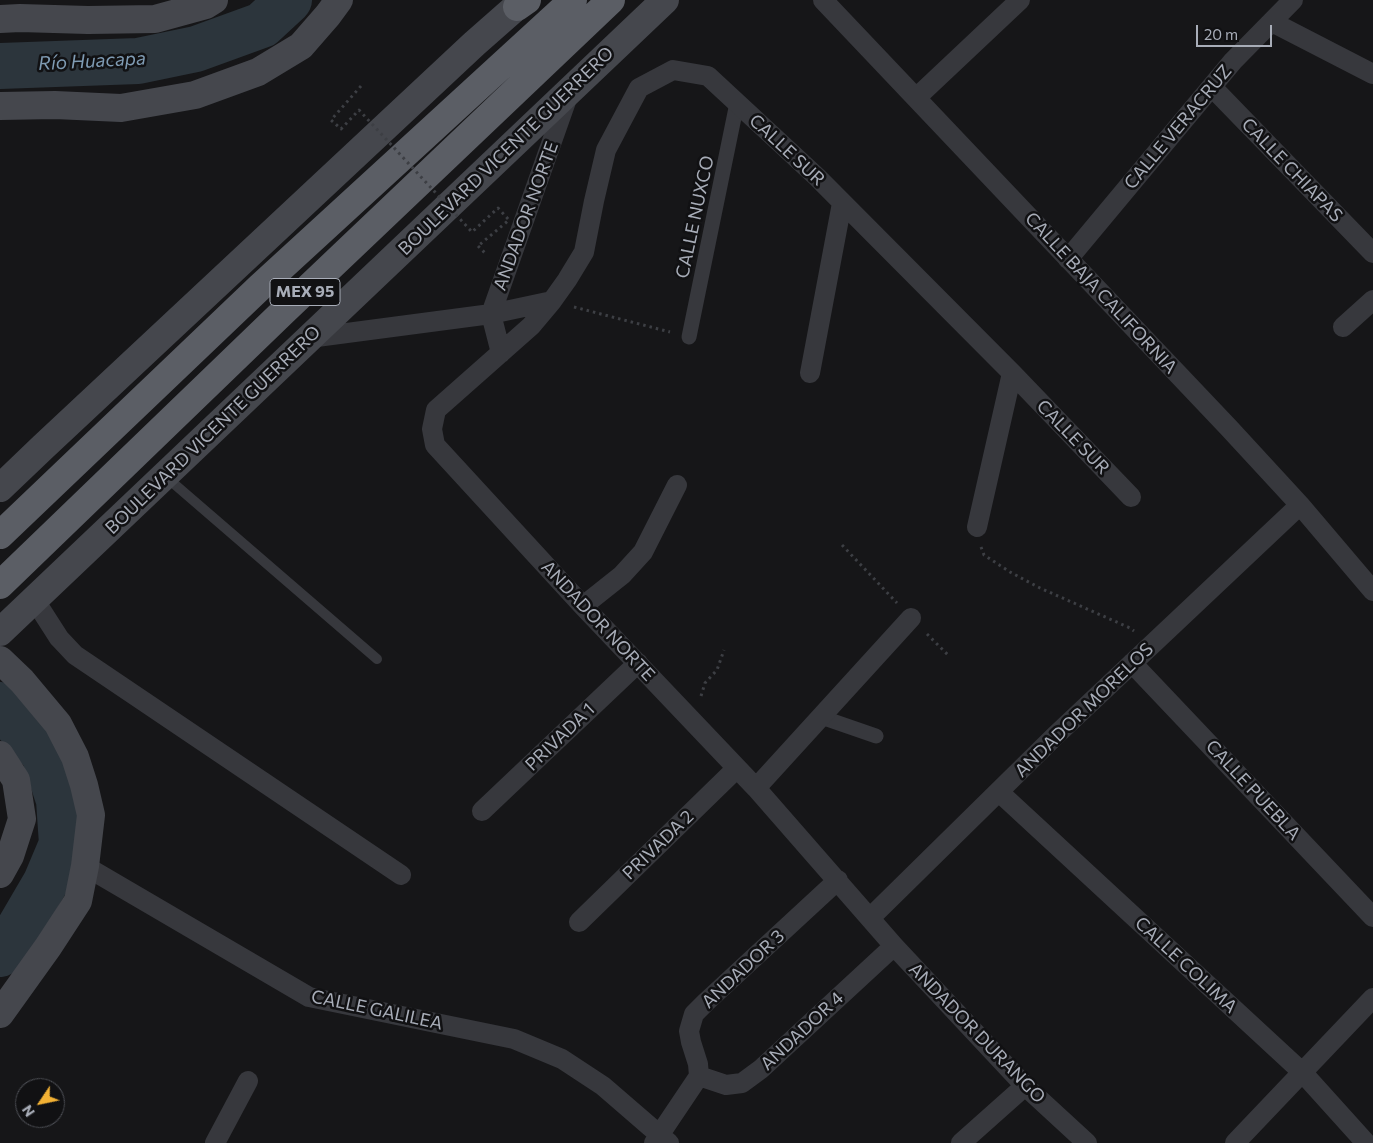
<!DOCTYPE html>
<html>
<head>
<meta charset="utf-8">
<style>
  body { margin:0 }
  #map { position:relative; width:1373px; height:1143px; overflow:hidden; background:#161618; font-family:Commissioner,sans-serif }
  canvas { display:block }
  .north { position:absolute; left:15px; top:1078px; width:50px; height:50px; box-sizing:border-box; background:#111113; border:1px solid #4d4f55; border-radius:50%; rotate:236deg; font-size:14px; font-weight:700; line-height:20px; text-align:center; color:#a8adb8 }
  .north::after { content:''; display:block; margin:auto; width:18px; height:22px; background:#f2b134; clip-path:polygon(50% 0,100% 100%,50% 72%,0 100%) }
  .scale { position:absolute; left:1196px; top:25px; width:76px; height:22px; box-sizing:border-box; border:2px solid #a8adb8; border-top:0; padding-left:6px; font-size:15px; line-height:18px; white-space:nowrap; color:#a8adb8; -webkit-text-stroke:4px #111113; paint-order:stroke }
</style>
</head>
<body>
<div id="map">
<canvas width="1373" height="1143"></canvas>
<div class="north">N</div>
<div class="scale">20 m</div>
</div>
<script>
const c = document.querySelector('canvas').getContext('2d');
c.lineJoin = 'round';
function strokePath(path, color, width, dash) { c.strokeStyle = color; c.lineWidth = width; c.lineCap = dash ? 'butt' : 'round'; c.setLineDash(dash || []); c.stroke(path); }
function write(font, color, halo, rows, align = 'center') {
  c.font = font + ' Commissioner,sans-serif'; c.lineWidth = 5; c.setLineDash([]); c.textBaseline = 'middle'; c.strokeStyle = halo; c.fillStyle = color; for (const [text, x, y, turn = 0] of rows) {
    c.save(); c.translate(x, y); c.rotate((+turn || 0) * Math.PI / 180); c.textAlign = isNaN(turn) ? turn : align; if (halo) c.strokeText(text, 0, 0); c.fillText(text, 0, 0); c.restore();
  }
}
strokePath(new Path2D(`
  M0 66 138 61 196 49 262 25 289 0
  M0 705 44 754 59 800 62 844 46 882 18 930 0 954`), '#2c353c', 46);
strokePath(new Path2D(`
  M478 246 487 255
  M574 307 670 332
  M842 545 897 603
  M981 547 984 555 1010 572 1040 588 1130 628 1134 631
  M927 634 950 657
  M701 696 705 683 717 670 724 650`), '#3d3f44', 3, [2.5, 4]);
strokePath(new Path2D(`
  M165 476 377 659`), '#37383d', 10);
strokePath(new Path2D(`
  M689 337 737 103
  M821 717 876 736`), '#37383d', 15);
strokePath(new Path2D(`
  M823 0 1229 428 1300 505 1373 591
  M1272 22 1373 74
  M1212 87 1373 253
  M916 98 1020 0
  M1068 259 1233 61 1293 0
  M1343 327 1373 300
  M309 338 491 314 552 301
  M501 353 491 314 569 93
  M810 373 842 203
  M977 527 1012 373
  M34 599 59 638 75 655 401 875
  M583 606 622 575 643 552 677 485
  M1132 663 1373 917
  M756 788 911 618
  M999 792 1302 1072 1366 1143
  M482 811 638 663
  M85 866 309 997 514 1039 562 1059 603 1086 669 1143
  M870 918 1056 735 1300 505
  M579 922 737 768
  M699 1076 698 1064 691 1042 689 1031 694 1014 706 1002 838 880
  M699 1076 726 1085 742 1083 761 1069 894 946
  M215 1143 248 1081
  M654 1143 699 1076
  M961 1143 1025 1086
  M1087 1143 1025 1086 894 946 756 788 583 606 435 445 432 429 436 410 531 326 552 301 567 280 584 252 594 201 606 150 639 88 673 70 708 76 817 177 1012 373 1131 497
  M1235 1143 1373 998`), '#37383d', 20);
strokePath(new Path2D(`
  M0 19 20 18 88 20 155 19 206 5 214 0
  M0 106 55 105 121 108 195 95 258 72 301 46 328 15 339 0
  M0 488 43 447 474 44 524 0
  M0 632 665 0
  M0 660 22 681 58 724 75 757 84 785 91 815 85 866 78 901 48 947 0 1014
  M0 755 16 780 22 819 10 856 0 874`), '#45474d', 28);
strokePath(new Path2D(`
  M517 7 527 0
  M0 535 260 287 573 0
  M0 585 283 312 611 0`), '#5b5e65', 28);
strokePath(new Path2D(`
  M361 86 331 120 341 129 359 110 472 232 498 208 509 220 478 246`), '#3d3f44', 3, [2.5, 4]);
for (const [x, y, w] of [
  [305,292,70]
]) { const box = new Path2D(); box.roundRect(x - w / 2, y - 13.5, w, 27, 4); c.fillStyle = '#111113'; c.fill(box); strokePath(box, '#a8adb8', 1); }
write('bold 16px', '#a8adb8', null, [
  ["MEX 95",305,292]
]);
write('18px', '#a8adb8', '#111113', [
  ["CALLE VERACRUZ",1178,127,-50],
  ["CALLE SUR",787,150,43],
  ["BOULEVARD VICENTE GUERRERO",506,151,-44],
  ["CALLE CHIAPAS",1292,170,46],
  ["ANDADOR NORTE",526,216,-70],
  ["CALLE NUXCO",695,217,-78],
  ["CALLE BAJA CALIFORNIA",1101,293,47],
  ["BOULEVARD VICENTE GUERRERO",213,430,-44],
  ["CALLE SUR",1073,437,46],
  ["ANDADOR NORTE",598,621,47],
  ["ANDADOR MORELOS",1084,710,-44],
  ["PRIVADA 1",560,737,-44],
  ["CALLE PUEBLA",1253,790,47],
  ["PRIVADA 2",658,845,-44],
  ["CALLE COLIMA",1186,965,43],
  ["ANDADOR 3",743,969,-43],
  ["CALLE GALILEA",377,1010,12],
  ["ANDADOR 4",802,1031,-43],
  ["ANDADOR DURANGO",977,1033,46]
]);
write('italic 19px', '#7f9bb3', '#111113', [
  ["Río Huacapa",92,61,-3]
]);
</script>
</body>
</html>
